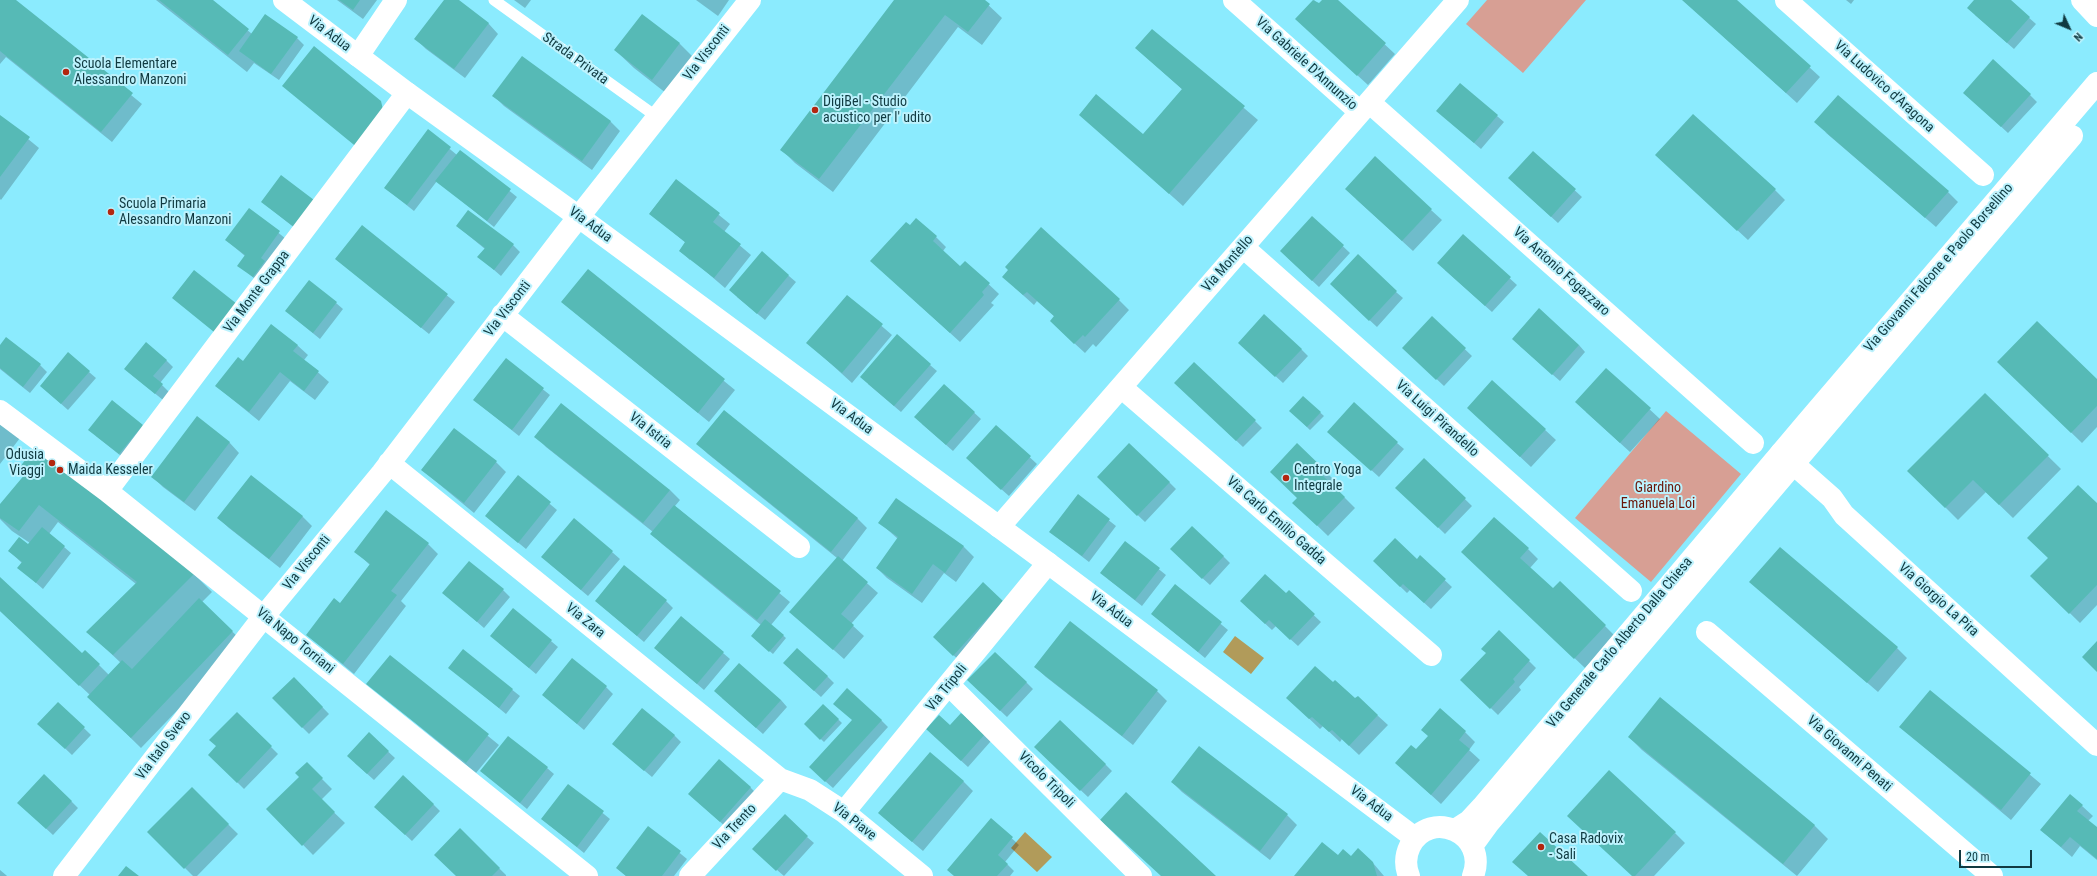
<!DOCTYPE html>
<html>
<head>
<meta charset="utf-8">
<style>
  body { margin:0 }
  #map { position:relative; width:2097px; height:876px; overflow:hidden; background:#8bebfe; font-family:"Roboto Condensed",sans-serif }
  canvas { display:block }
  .north { position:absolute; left:2049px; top:8px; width:40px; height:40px; -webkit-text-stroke:3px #bcf2fd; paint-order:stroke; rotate:134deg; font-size:11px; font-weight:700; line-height:16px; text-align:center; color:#103a41 }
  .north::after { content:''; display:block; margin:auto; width:14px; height:18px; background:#103a41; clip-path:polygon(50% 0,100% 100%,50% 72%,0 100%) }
  .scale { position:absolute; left:1959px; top:850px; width:73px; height:18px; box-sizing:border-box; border:2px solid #103a41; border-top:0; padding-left:5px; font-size:12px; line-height:14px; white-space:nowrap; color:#103a41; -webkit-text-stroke:3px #bcf2fd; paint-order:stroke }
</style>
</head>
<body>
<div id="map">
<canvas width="2097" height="876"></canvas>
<div class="north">N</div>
<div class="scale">20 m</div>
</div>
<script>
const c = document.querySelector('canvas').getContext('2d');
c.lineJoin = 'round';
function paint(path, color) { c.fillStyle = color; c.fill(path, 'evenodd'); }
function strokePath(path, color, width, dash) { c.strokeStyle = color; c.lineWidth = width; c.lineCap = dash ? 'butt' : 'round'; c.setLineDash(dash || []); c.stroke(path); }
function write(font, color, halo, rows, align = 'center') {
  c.font = font + ' "Roboto Condensed",sans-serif'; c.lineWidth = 4; c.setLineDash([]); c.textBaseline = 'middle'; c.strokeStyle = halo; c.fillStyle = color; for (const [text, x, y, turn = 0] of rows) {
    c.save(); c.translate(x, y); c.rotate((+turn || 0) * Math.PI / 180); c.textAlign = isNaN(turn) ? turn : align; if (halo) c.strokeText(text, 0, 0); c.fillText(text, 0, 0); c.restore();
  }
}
paint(new Path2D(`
  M1487 0H1586L1523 73 1466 24Z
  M1666 411 1741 474 1651 582 1575 518Z`), '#d79f94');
paint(new Path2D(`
  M1235 636 1264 658 1251 674 1223 652Z
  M1025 832 1052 857 1037 872 1011 848Z`), '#b19b5a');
paint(new Path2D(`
  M0 0H15L142 104 112 142 6 57 0 64Z
  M156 0H211L252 34 297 38 304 45 279 80 254 63 247 72Z
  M337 0H377L363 19Z
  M445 0H457L488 23 498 34 465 78 426 49 416 39Z
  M514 0H531L525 8Z
  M696 0H729L718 16Z
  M896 0H983L1002 18 982 45 958 27 833 192 795 163 782 150Z
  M1314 0 1319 5 1323 0H1337L1395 54 1368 85 1296 19Z
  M1683 0H1736L1820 77 1797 103Z
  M1846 0H1854L1851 4Z
  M1975 0H2009L2036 24 2014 49 1975 15Z
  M642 15 680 44 698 62 671 97 634 68 615 50Z
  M1152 30 1258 120 1183 206 1080 114 1143 136 1183 90 1136 48Z
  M2030 95 2037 102 2008 133 1971 99Z
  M494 96 610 121 620 131 592 170 504 106Z
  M0 116 39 148 1 200 0 199Z
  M1497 116 1504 122 1481 149 1444 117Z
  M428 131 457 155 460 151 517 197 494 227 437 181 414 211 385 188Z
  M1825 132 1948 192 1958 202 1936 227Z
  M1533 152 1582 197 1558 223 1516 185Z
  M1667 165 1775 190 1785 200 1748 240Z
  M281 177 301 233 262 202Z
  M676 180 730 224 724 232 751 255 725 288 690 258V260L680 251 686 243 650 213Z
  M1356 199 1431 210 1442 220 1413 251Z
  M249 209 286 239 260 283 239 266 245 256 226 240Z
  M1312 217 1350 253 1319 287 1288 258Z
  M457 226 513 245 520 252 501 276 479 257 485 249Z
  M910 226 936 237 946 247 943 251 960 267 965 262 999 294 991 303 994 305 960 342 882 271Z
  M362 227 455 302 429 334 336 259Z
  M1463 236 1517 285 1492 312 1445 270Z
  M762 253 796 282 765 320 737 297Z
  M588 270 735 390 709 422 562 302Z
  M1014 287 1119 300 1129 310 1096 347 1093 344 1085 353 1061 331 1055 317 1037 301 1034 305Z
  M1338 291 1396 292 1403 298 1377 327Z
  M847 296 892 335 852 383 808 343Z
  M336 303 343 309 320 339 293 317Z
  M1432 318 1472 356 1444 386 1411 355Z
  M297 345 308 355 304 360 329 382 315 400 290 381 259 421 216 386 243 362Z
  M1579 345 1585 352 1560 381 1520 346Z
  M0 347 40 365 47 372 30 393 0 369Z
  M1246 349H1301L1308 356 1283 383Z
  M166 360 173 367 160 383 169 392 163 400 132 375Z
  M506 360 550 395 519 436 474 400Z
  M930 365 937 371 901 412 868 384Z
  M1606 369 1660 419 1630 452 1586 412Z
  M89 372 96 378 68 410 41 386Z
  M2009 372 2097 380V427L2082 443Z
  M1492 381 1556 440 1531 467 1468 408Z
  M944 385 981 419 953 451 922 424Z
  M1183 390 1255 421 1262 428 1243 447Z
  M1985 394 2061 469 2013 518 1986 492 1958 520 1909 471Z
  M1303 397 1324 416 1310 430 1290 411Z
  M0 419 20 438 0 464Z
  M142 426 149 432 126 460 96 436Z
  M996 426 1037 464 1009 496 974 465Z
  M536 436 670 490 680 500 675 506 790 602 771 625 786 638 773 654 755 639 761 625 662 544 652 534 653 532 546 447Z
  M1336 438 1397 443 1404 449 1379 477Z
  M229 442 239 453 195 511 163 487 153 477Z
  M698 444 857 518 867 528 842 561 878 593 851 624 864 636 844 659 791 612 837 558 708 454Z
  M1424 459 1472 506 1445 534 1404 494Z
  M496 462 506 472 474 513 422 470Z
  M20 468 194 574 212 592 202 602 243 642 141 748 99 707 90 695 0 611V578L82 654 85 651 109 675 121 663 88 632 136 584 58 522 49 534 71 553 43 589 19 568 22 563 9 551 28 546 30 543 12 531 0 519V506L26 474Z
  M1325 471 1335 481 1332 485 1355 508 1328 536 1294 503Z
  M518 477 557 510 526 549 493 522Z
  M1169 482 1176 489 1145 522 1105 484Z
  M1078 496 1116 526 1089 562 1050 532Z
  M896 499 964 547 974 557 956 582 944 573 922 603 887 578 877 568 898 539 880 523Z
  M2097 505V605L2080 623 2032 576Z
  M302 516 312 526 280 568 229 528 218 518Z
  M574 519 620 559 588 596 550 564Z
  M1125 542 1166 575 1142 606 1108 579Z
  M428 544 438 554 401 601 406 606 354 674 307 635 340 604 370 565 356 552Z
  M1528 549 1538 559 1530 568 1553 590 1605 626 1615 636 1585 668 1473 562Z
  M1178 556H1223L1230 563 1210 585Z
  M1420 557 1452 587 1431 609 1410 590 1407 593 1381 568 1417 560Z
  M1751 582 1897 648 1907 658 1878 692Z
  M1175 586 1228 630 1205 658 1152 614Z
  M503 590 510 597 484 628 444 593Z
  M1289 592 1321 622 1298 646 1276 626 1272 630 1246 606 1286 595Z
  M596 601H666L673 608 644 642Z
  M1003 602 961 662 941 644Z
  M513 609 558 647 536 674 499 643Z
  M1499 631 1536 668 1519 687 1521 690 1498 715 1462 680 1487 653Z
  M655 648 723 653 730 659 704 690Z
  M463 651 520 696 506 714 450 668Z
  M390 656 499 745 476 773 368 684Z
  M1035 667 1157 691 1167 701 1133 745 1046 677Z
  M791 670 827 676 834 683 821 697Z
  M294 678 329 714 309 734 273 698Z
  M1026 682 1033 689 1007 717 975 687Z
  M1333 684 1377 715 1388 725 1359 755 1342 739 1340 742 1323 726 1320 729 1298 708Z
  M606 687 613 694 584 730 543 695Z
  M1930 691 2041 784 2011 820 1900 727Z
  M722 698 781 700 787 707 763 734Z
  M58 703 91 735 72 755 46 730Z
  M823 705 842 723 824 742 805 724Z
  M237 713 278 754 244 789 210 755 218 747Z
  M962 714 991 741 968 767 934 736 950 727Z
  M881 720 888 727 833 788 817 774Z
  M1465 732 1475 742 1469 750 1480 760 1441 804 1396 763 1416 751Z
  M369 734 395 758 374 780 355 763Z
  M674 735 681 742 652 777 613 744Z
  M1629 737 1814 825 1828 839 1797 876 1642 750Z
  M1042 754 1105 764 1112 771 1088 797Z
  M307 764 332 789 321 800 345 823 313 855 268 809 300 777Z
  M547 768 554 774 527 809 481 771Z
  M963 781 973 791 923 851 890 823Z
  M1172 782 1287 815 1297 825 1270 860 1182 792Z
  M568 785 610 819 584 853 542 819Z
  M750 787 757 794 727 828 689 794Z
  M192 789 238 834 197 876H193L149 832Z
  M2070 795 2093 816 2088 821 2097 829V860L2080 846 2072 857 2041 830Z
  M71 801 78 808 53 835 25 809Z
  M433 804 440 811 412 841 382 813Z
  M991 819 1019 845 1005 862 1014 871 1010 876H955Z
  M648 827 687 859 674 876H626L617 868Z
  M460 830 506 875V876H457Z
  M1675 833 1685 843 1654 876H1633Z
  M807 837 814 843 784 876 761 856Z
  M1338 857 1373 863 1384 876H1295Z
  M0 870 6 875 7 876H0Z`), '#0003');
paint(new Path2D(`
  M0 0H16L133 93 101 132 0 51Z
  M159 0H213L249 29 228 55Z
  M339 0H360L353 10Z
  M444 0H459L489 23 454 69 414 39Z
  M894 0H985L990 4 968 32 945 15 819 179 780 150Z
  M1313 0 1319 3 1322 0H1338L1386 43 1357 76 1295 19Z
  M1682 0H1737L1811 66 1786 93Z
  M1974 0H2011L2030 17 2007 43 1967 8Z
  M265 14 298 37 271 74 239 51Z
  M642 14 680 43 652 80 614 50Z
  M1152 29 1245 106 1169 194 1079 115 1096 94 1143 134 1182 89 1135 48Z
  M314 46 381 101 385 118 359 149 282 86Z
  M522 56 611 121 582 161 492 96Z
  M1993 59 2031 94 2001 127 1963 93Z
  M1460 83 1498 115 1474 143 1436 111Z
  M1838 95 1949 191 1925 218 1814 122Z
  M1693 114 1776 189 1737 231 1655 155Z
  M0 115 30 137 0 177Z
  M428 129 451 147 407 205 384 188Z
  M460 150 511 189 487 221 435 181Z
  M1533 151 1576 189 1551 217 1508 178Z
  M1375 156 1432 209 1402 241 1345 189Z
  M281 175 314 200 294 227 261 202Z
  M676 179 720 213 713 222 741 244 714 278 679 251 685 242 649 214Z
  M249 208 280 231 261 258 265 261 253 277 237 266 245 255 225 240Z
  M468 210 514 244 494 270 477 257 485 248 456 226Z
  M1312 216 1344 245 1312 281 1280 251Z
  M916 218 937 236 933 241 960 266 965 261 990 283 982 292 984 295 950 333 870 261 906 222 910 225Z
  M362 225 448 294 421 328 335 259Z
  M1041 227 1120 299 1085 337 1083 335 1074 344 1050 321 1054 316 1027 292 1023 295 1002 277 1008 270 1005 267Z
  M1463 234 1511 277 1485 306 1437 263Z
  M762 251 789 275 757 314 729 290Z
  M1358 254 1397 291 1369 321 1330 284Z
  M588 269 725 379 698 413 561 302Z
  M194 270 237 304 214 332 172 298Z
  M309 280 337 302 313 333 285 311Z
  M847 295 883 324 842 373 806 343Z
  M1539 308 1579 345 1552 375 1512 339Z
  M1264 314 1302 349 1275 377 1238 343Z
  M1432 316 1466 348 1436 380 1402 348Z
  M2037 321 2097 379V406L2071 433 1997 362Z
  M271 324 298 345 293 351 319 371 304 391 280 372 249 412 215 386 238 357 243 361Z
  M897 334 931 364 894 406 860 377Z
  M6 337 41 364 23 387 0 368V345Z
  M146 342 167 360 153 376 163 384 155 394 124 369Z
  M68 352 90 371 61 404 40 386Z
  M506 358 544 388 512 430 473 400Z
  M1194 362 1256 420 1236 441 1174 383Z
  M1606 368 1651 408 1620 443 1575 402Z
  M1492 380 1546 429 1520 457 1467 408Z
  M944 384 975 412 946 445 914 417Z
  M1985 393 2049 455 1999 505 1973 480 1945 508 1907 471Z
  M1303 396 1321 412 1307 427 1289 411Z
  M112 400 143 425 119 454 88 430Z
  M1354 402 1398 442 1371 471 1327 432Z
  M561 403 670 490 643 523 534 437Z
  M724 410 858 518 831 552 696 444Z
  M197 416 230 442 184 502 151 477Z
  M996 425 1031 456 1001 490 966 458Z
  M454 428 497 461 464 503 421 470Z
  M1129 443 1170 482 1137 516 1097 477Z
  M1297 443 1326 471 1322 475 1345 497 1317 526 1292 503 1297 498 1270 472Z
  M37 445 195 573 113 655 86 632 137 582 39 505 19 531 0 518V504L26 473 19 468Z
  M1424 458 1466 498 1438 528 1395 488Z
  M251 475 303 516 269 559 217 518Z
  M518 475 551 502 518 543 485 516Z
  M2078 485 2097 503V585L2069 614 2030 576 2048 558 2027 538Z
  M1078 494 1110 519 1082 556 1049 532Z
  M896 498 964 546 945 573 933 564 912 594 876 568 898 537 878 523Z
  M674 505 781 591 757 620 650 534Z
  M386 510 429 543 391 591 397 595 343 664 306 635 334 598 340 603 370 564 354 552Z
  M1494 517 1529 548 1520 558 1553 588 1560 581 1606 625 1574 659 1461 552Z
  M574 518 613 551 581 590 541 557Z
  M1192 526 1224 556 1202 579 1170 549Z
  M42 527 65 546 36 583 17 568 22 562 8 551 19 537 28 544Z
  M1395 538 1417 559 1420 555 1446 579 1424 603 1403 584 1400 587 1373 561Z
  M1125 541 1160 568 1135 600 1100 573Z
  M1780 547 1898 647 1867 683 1749 582Z
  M838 556 868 582 841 614 854 625 833 650 789 612Z
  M469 561 504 589 477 622 442 593Z
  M624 565 667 600 637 636 595 601Z
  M1265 574 1286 593 1289 590 1315 614 1290 640 1269 620 1265 624 1240 601Z
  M0 577 82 653 85 650 100 664 79 686 0 611Z
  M983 582 1003 601 953 656 933 637Z
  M1175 584 1222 622 1198 652 1151 614Z
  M199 598 233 631 131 738 87 697 122 660 132 669Z
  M513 608 552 640 529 668 490 636Z
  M681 616 724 652 697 684 654 648Z
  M765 619 784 635 769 652 751 636Z
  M1070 621 1158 690 1122 736 1034 667Z
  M1499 630 1530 660 1513 679 1515 682 1490 709 1460 680 1486 653 1481 649Z
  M2097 641V672L2082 657Z
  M797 648 828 676 814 691 783 663Z
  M463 649 513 689 499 708 448 668Z
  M995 652 1027 682 1000 711 967 680Z
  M390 655 489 734 466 763 366 684Z
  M572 658 607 686 577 724 542 695Z
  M739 663 781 700 756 728 714 691Z
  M1315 666 1333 682 1335 680 1355 698 1358 696 1378 715 1349 746 1332 730 1329 732 1312 717 1309 719 1286 698Z
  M294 677 323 707 302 728 272 698Z
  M847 688 882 720 825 782 809 767 852 720 833 704Z
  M1930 690 2031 773 2001 810 1899 727Z
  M1660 697 1815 825 1783 864 1628 737Z
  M58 702 85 727 65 749 37 724Z
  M823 704 839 719 820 740 804 724Z
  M642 708 675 735 644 771 612 744Z
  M1440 708 1466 731 1459 740 1470 749 1431 795 1395 763 1411 745 1416 749 1428 736 1421 730Z
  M237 712 272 746 237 783 208 755 216 746 209 740Z
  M961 713 985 734 961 761 926 729 939 715 950 725Z
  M1060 720 1106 764 1080 791 1034 747Z
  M369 732 389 751 367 774 347 756Z
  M508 736 548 767 520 803 480 771Z
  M1199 746 1288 814 1260 851 1171 782Z
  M930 752 964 781 912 842 878 813Z
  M719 759 751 787 720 822 688 794Z
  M307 762 323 778 312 789 335 812 302 846 266 809 299 777 295 773Z
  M1609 770 1676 832 1635 876H1632L1567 816Z
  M44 774 72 801 46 829 17 803Z
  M403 775 434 804 405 835 374 807Z
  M568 784 604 811 577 847 541 819Z
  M192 787 229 824 184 869 147 832Z
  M1126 792 1216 876H1161L1100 820Z
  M2070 794 2083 805 2077 811 2097 827V859L2070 837 2061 847 2040 830Z
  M785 814 808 836 776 871 752 849Z
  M991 818 1013 837 998 855 1008 864 997 876H954L947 870Z
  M648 826 681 851 662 876H626L616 868Z
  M460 828 500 868 492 876H456L434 855Z
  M1540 832 1588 876H1528L1512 862Z
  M1322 842 1338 855 1343 849 1351 856 1358 848 1373 862 1377 876H1294Z
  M126 866 139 876H118Z`), '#56bab6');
strokePath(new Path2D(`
  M494 0 657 117`), '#fff', 11);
strokePath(new Path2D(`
  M1234 0 1360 112
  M1786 0 1983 175
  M2082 0 2097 16
  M358 56 396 0
  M1369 102 1753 443
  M1243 247 1631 591
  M502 315 799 547
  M1121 387 1431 655
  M0 411 107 491 587 876
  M1781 453 1832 498 1844 515 2097 745
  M389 463 780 779 810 790 844 812 922 876
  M107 491 407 93
  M999 527 1458 0
  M1707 632 1992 876
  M949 685 1141 876
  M844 812 1048 563
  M64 876 264 616 382 473 566 233 750 0
  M690 876 780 779`), '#fff', 22);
strokePath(new Path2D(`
  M284 0 407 93 579 217 1048 563 1415 838
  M1455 830 1469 821 1482 807 1808 421 2097 83
  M1472 846 1488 824 2072 136
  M1409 876C1405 866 1405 856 1410 846 1430 807 1489 834 1473 876`), '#fff', 22);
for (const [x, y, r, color] of [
  [66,72,4,"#b3260f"],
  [815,110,4,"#b3260f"],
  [111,212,4,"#b3260f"],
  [52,463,4,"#b3260f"],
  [60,470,4,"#b3260f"],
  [1286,478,4,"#b3260f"],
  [1541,847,4,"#b3260f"]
]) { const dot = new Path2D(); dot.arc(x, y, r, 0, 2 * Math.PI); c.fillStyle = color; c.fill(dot); strokePath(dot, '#bcf2fd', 1.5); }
write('14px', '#103a41', '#bcf2fd', [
  ["Via Adua",329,34,37],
  ["Via Visconti",707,53,-52],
  ["Strada Privata",575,59,36],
  ["Via Gabriele D'Annunzio",1306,64,42],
  ["Via Ludovico d'Aragona",1884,87,42],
  ["Via Adua",590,225,36],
  ["Via Montello",1228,264,-49],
  ["Via Giovanni Falcone e Paolo Borsellino",1939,268,-49],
  ["Via Antonio Fogazzaro",1561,272,42],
  ["Via Monte Grappa",257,292,-53],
  ["Via Visconti",508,309,-52],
  ["Via Adua",851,417,36],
  ["Via Luigi Pirandello",1437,419,42],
  ["Via Istria",650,431,38],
  ["Via Carlo Emilio Gadda",1276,521,41],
  ["Via Visconti",307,563,-51],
  ["Via Giorgio La Pira",1938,600,42],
  ["Via Adua",1111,610,37],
  ["Via Zara",585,621,39],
  ["Via Napo Torriani",295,641,39],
  ["Via Generale Carlo Alberto Dalla Chiesa",1620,643,-50],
  ["Via Tripoli",947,688,-51],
  ["Via Italo Svevo",164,746,-53],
  ["Via Giovanni Penati",1849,754,41],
  ["Vicolo Tripoli",1046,780,45],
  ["Via Adua",1371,804,37],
  ["Via Piave",854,822,38],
  ["Via Trento",735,827,-47]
]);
write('14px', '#103a41', '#bcf2fd', [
  ["Scuola Elementare",74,64],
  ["Alessandro Manzoni",74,80],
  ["DigiBel - Studio",823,102],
  ["acustico per l' udito",823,118],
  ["Scuola Primaria",119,204],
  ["Alessandro Manzoni",119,220],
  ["Odusia",44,455,"right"],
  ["Viaggi",44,471,"right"],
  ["Maida Kesseler",68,470],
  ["Centro Yoga",1294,470],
  ["Integrale",1294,486],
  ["Casa Radovix",1549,839],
  ["- Sali",1549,855]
], 'left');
write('14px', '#6a1609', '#bcf2fd', [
  ["Giardino",1658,488],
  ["Emanuela Loi",1658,504]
]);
</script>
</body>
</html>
